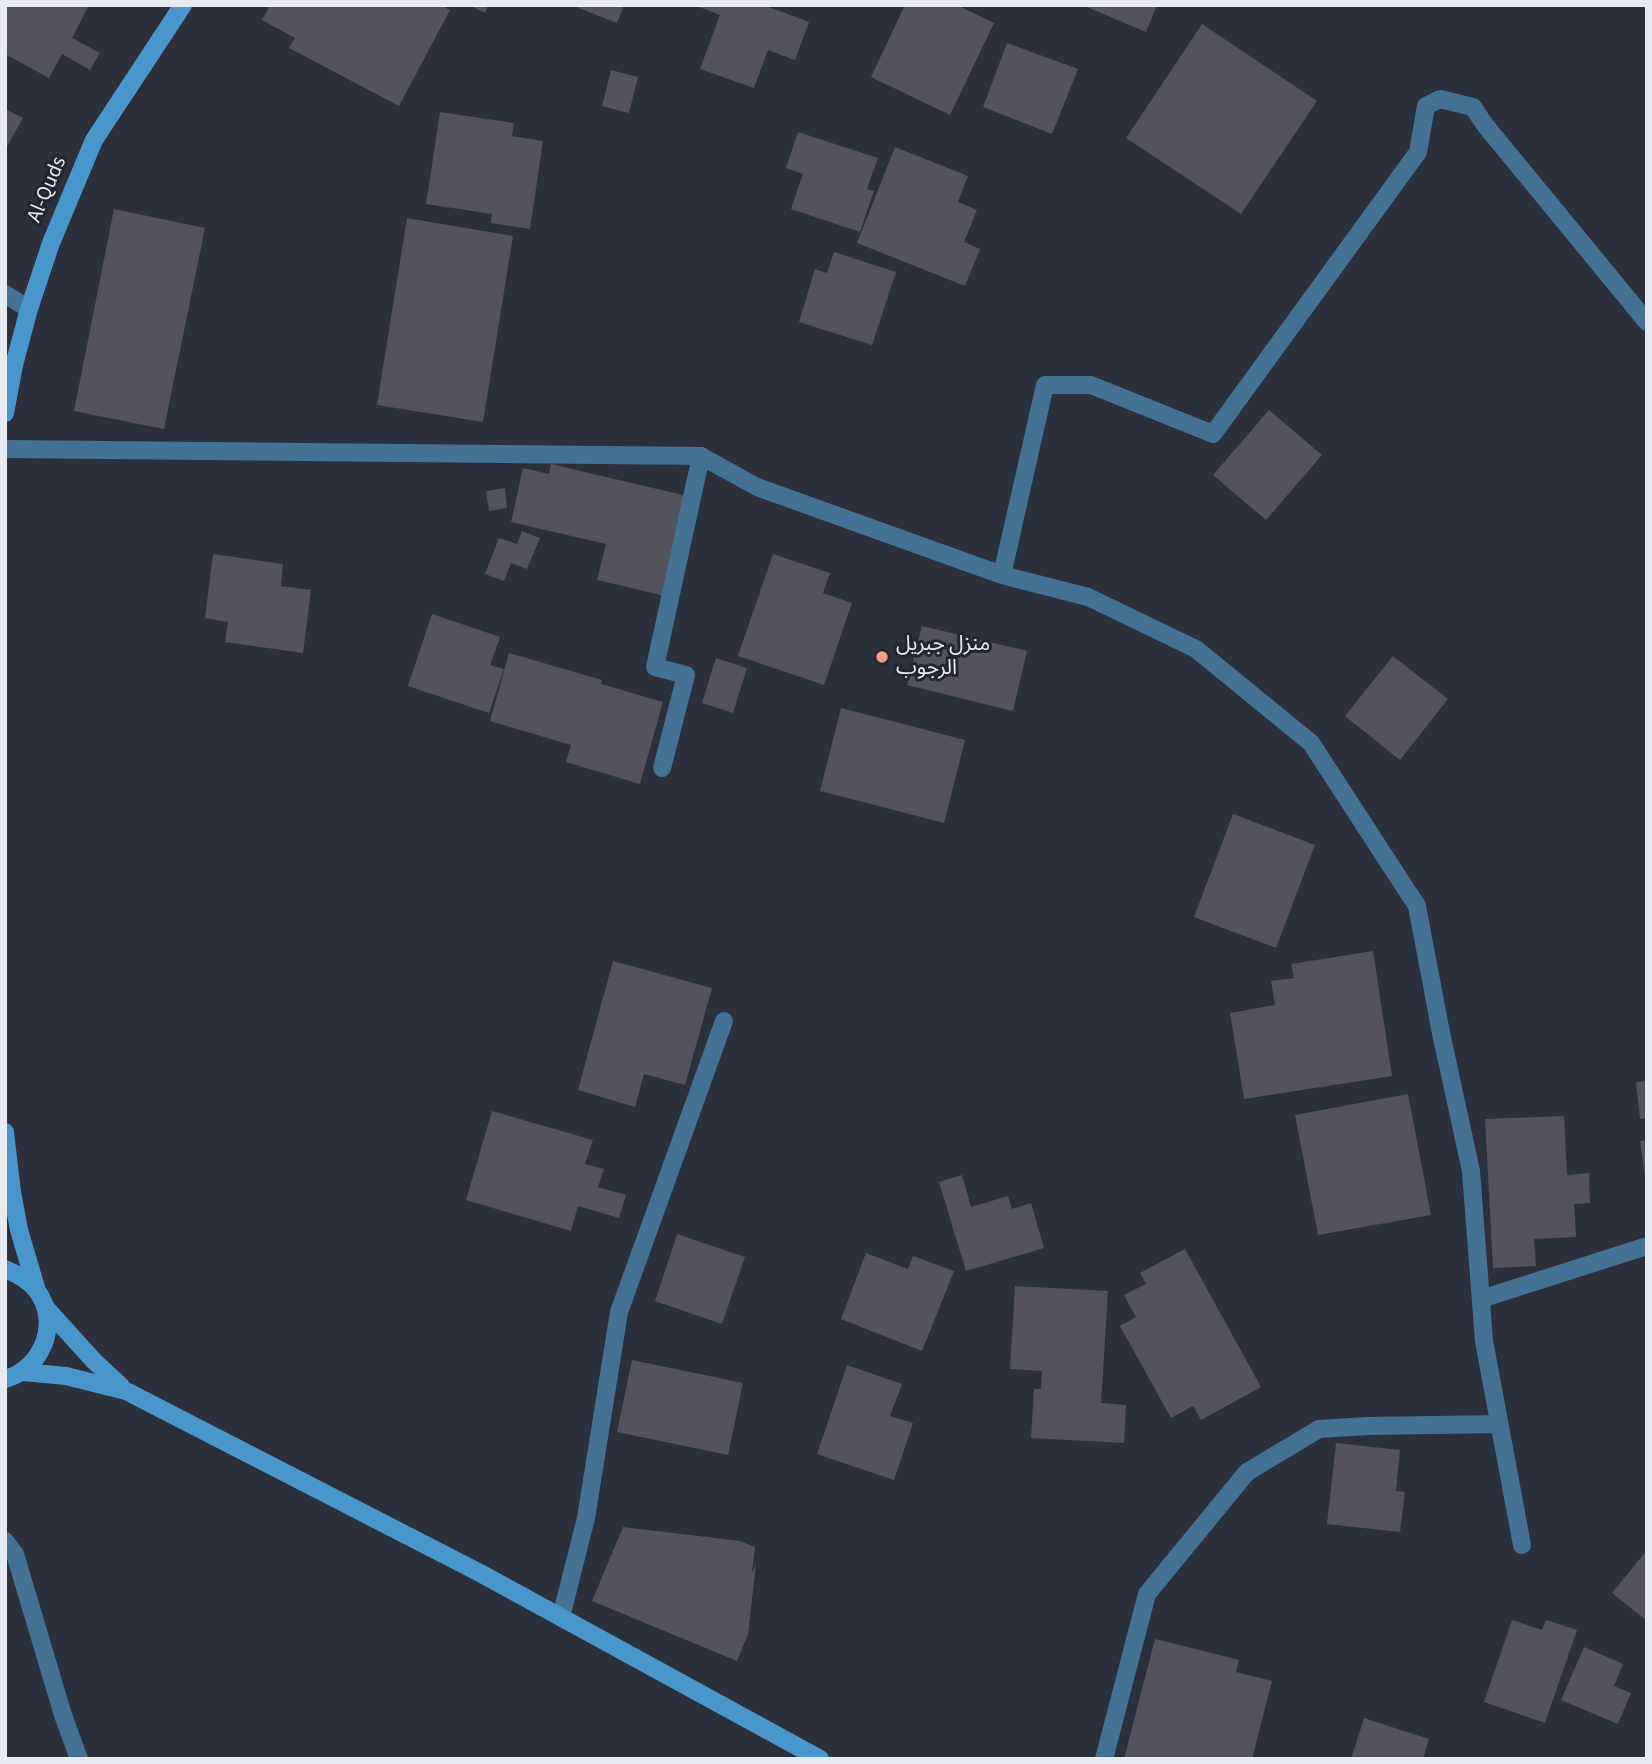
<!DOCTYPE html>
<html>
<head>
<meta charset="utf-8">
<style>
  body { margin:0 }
  #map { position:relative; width:1652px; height:1764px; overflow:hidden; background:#2c303a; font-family:"Source Sans 3",sans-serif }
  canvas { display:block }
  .frame { position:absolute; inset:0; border:7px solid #e7eaf0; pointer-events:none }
</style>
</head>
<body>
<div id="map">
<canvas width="1652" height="1764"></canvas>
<div class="frame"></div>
</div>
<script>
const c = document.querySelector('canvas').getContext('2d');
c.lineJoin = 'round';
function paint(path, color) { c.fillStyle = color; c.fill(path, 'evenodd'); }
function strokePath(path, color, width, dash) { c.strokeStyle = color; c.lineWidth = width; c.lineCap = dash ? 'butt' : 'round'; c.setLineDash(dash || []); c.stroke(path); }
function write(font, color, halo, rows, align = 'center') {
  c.font = font + ' "Source Sans 3","Noto Sans Arabic",sans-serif'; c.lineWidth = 6; c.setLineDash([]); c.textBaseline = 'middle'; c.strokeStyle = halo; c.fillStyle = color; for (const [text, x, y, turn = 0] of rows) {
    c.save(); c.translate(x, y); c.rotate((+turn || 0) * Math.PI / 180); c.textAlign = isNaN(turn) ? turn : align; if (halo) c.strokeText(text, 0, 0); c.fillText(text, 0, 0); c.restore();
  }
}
paint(new Path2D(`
  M5 5H89L72 38 100 53 90 70 62 54 49 78 5 54Z
  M270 5H441L450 10 399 106 289 48 295 38 262 20Z
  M469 5H488L485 13Z
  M571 5H624L617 23Z
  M694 5H763L809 22 795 60 768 50 754 88 700 69 720 15Z
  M905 5H957L994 23 950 115 871 77Z
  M1082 5H1157L1146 32Z
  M1202 24 1317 101 1241 214 1126 138Z
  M1007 43 1078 69 1052 134 983 107Z
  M611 70 638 77 629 113 602 106Z
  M5 109 23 118 5 150Z
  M440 112 514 123 512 136 543 141 530 229 491 223 492 214 426 204Z
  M798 132 878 158 867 189 874 191 860 232 791 209 803 174 786 168Z
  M895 147 968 176 958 202 977 210 964 242 980 249 965 286 857 243Z
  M114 209 205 228 164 429 74 411Z
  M407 218 513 236 483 422 377 405Z
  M834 252 896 272 872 345 799 322 815 269 827 273Z
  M1269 410 1322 455 1266 520 1213 475Z
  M551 464 687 496 665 596 597 580 606 544 511 522 523 468 549 474Z
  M505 488 507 508 489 511 486 491Z
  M522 531 540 538 527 569 511 563 504 581 485 574 499 538 517 544Z
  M213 554 283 564 281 586 311 590 303 653 225 642 228 622 205 618Z
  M773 554 830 573 823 593 852 603 824 685 738 656Z
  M432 614 500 637 490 665 504 669 489 713 408 686Z
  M922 626 1027 651 1013 711 907 685Z
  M509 653 602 680 601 684 663 702 640 784 566 762 571 745 490 721Z
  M1393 656 1448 699 1400 760 1345 716Z
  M716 658 747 668 733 713 702 703Z
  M841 708 965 740 944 823 820 791Z
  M1233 814 1315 845 1276 948 1194 917Z
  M1373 951 1392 1076 1244 1099 1230 1013 1275 1005 1271 981 1294 978 1291 964Z
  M613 961 712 988 685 1085 644 1074 635 1107 578 1090Z
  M1647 1081V1118L1640 1119 1636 1082Z
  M1408 1094 1431 1215 1318 1235 1295 1115Z
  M492 1111 593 1140 585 1164 604 1169 598 1187 626 1195 619 1218 578 1206 571 1231 466 1200Z
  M1564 1116 1567 1175 1589 1173 1590 1203 1574 1204 1576 1237 1534 1239 1536 1266 1493 1268 1485 1119Z
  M1647 1140V1176H1645L1640 1141Z
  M962 1175 971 1207 1008 1196 1012 1209 1031 1203 1044 1248 966 1271 939 1182Z
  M677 1234 745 1257 722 1324 655 1301Z
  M1185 1249 1261 1387 1201 1420 1193 1406 1171 1418 1120 1326 1136 1317 1124 1295 1146 1284 1140 1273Z
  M866 1253 908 1269 913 1256 954 1271 922 1351 841 1319Z
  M1015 1286 1108 1291 1101 1403 1126 1405 1124 1443 1031 1438 1034 1389H1041L1042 1371 1010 1369Z
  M632 1360 743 1383 728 1455 617 1432Z
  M847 1365 902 1384 890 1416 913 1423 894 1480 817 1454Z
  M1336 1443 1400 1450 1396 1491 1405 1492 1400 1532 1327 1524Z
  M623 1527 740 1541 755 1547 752 1573 756 1564 748 1634 737 1661 592 1601Z
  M1647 1550V1621L1612 1593Z
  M1512 1620 1542 1630 1546 1620 1577 1630 1545 1723 1484 1702Z
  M1155 1639 1239 1660 1236 1672 1272 1681 1252 1759H1124Z
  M1584 1647 1623 1664 1614 1686 1631 1693 1618 1724 1561 1700Z
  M1364 1718 1429 1739 1423 1759H1351Z`), '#54525d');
strokePath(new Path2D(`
  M662 768 686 675 655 667 701 456
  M561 1617 586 1518 619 1312 724 1021`), '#447295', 18);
strokePath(new Path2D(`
  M5 294 29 309
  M5 449 701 456 757 487 1002 575 1088 597 1196 649 1311 743 1417 906 1441 1033 1471 1171 1484 1341 1522 1545
  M1002 575 1045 385H1091L1213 434 1418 152 1426 106 1440 99 1473 107 1485 125 1647 322
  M1481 1299 1647 1246
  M5 1541 15 1554 63 1715 79 1759
  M1104 1759 1147 1594 1247 1472 1319 1429 1368 1426 1499 1424`), '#447295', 18);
strokePath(new Path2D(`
  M5 413 14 365 29 309 51 243 94 140 183 5
  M5 1132 12 1192 19 1230 37 1291
  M5 1269C17 1274 29 1280 37 1291 61 1323 42 1369 5 1379
  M46 1308 94 1361 121 1386
  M23 1372 66 1376 126 1391 480 1573 820 1759`), '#4996cd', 18);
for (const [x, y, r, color] of [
  [882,657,7,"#f2a081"]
]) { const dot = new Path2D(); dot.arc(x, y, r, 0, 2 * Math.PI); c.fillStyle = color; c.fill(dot); strokePath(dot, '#22262f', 2.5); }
write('21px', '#e7eaf0', '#22262f', [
  ["Al-Quds",48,190,-67]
]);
write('21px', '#e7eaf0', '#22262f', [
  ["منزل جبريل",896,645],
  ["الرجوب",896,669]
], 'left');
</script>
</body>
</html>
